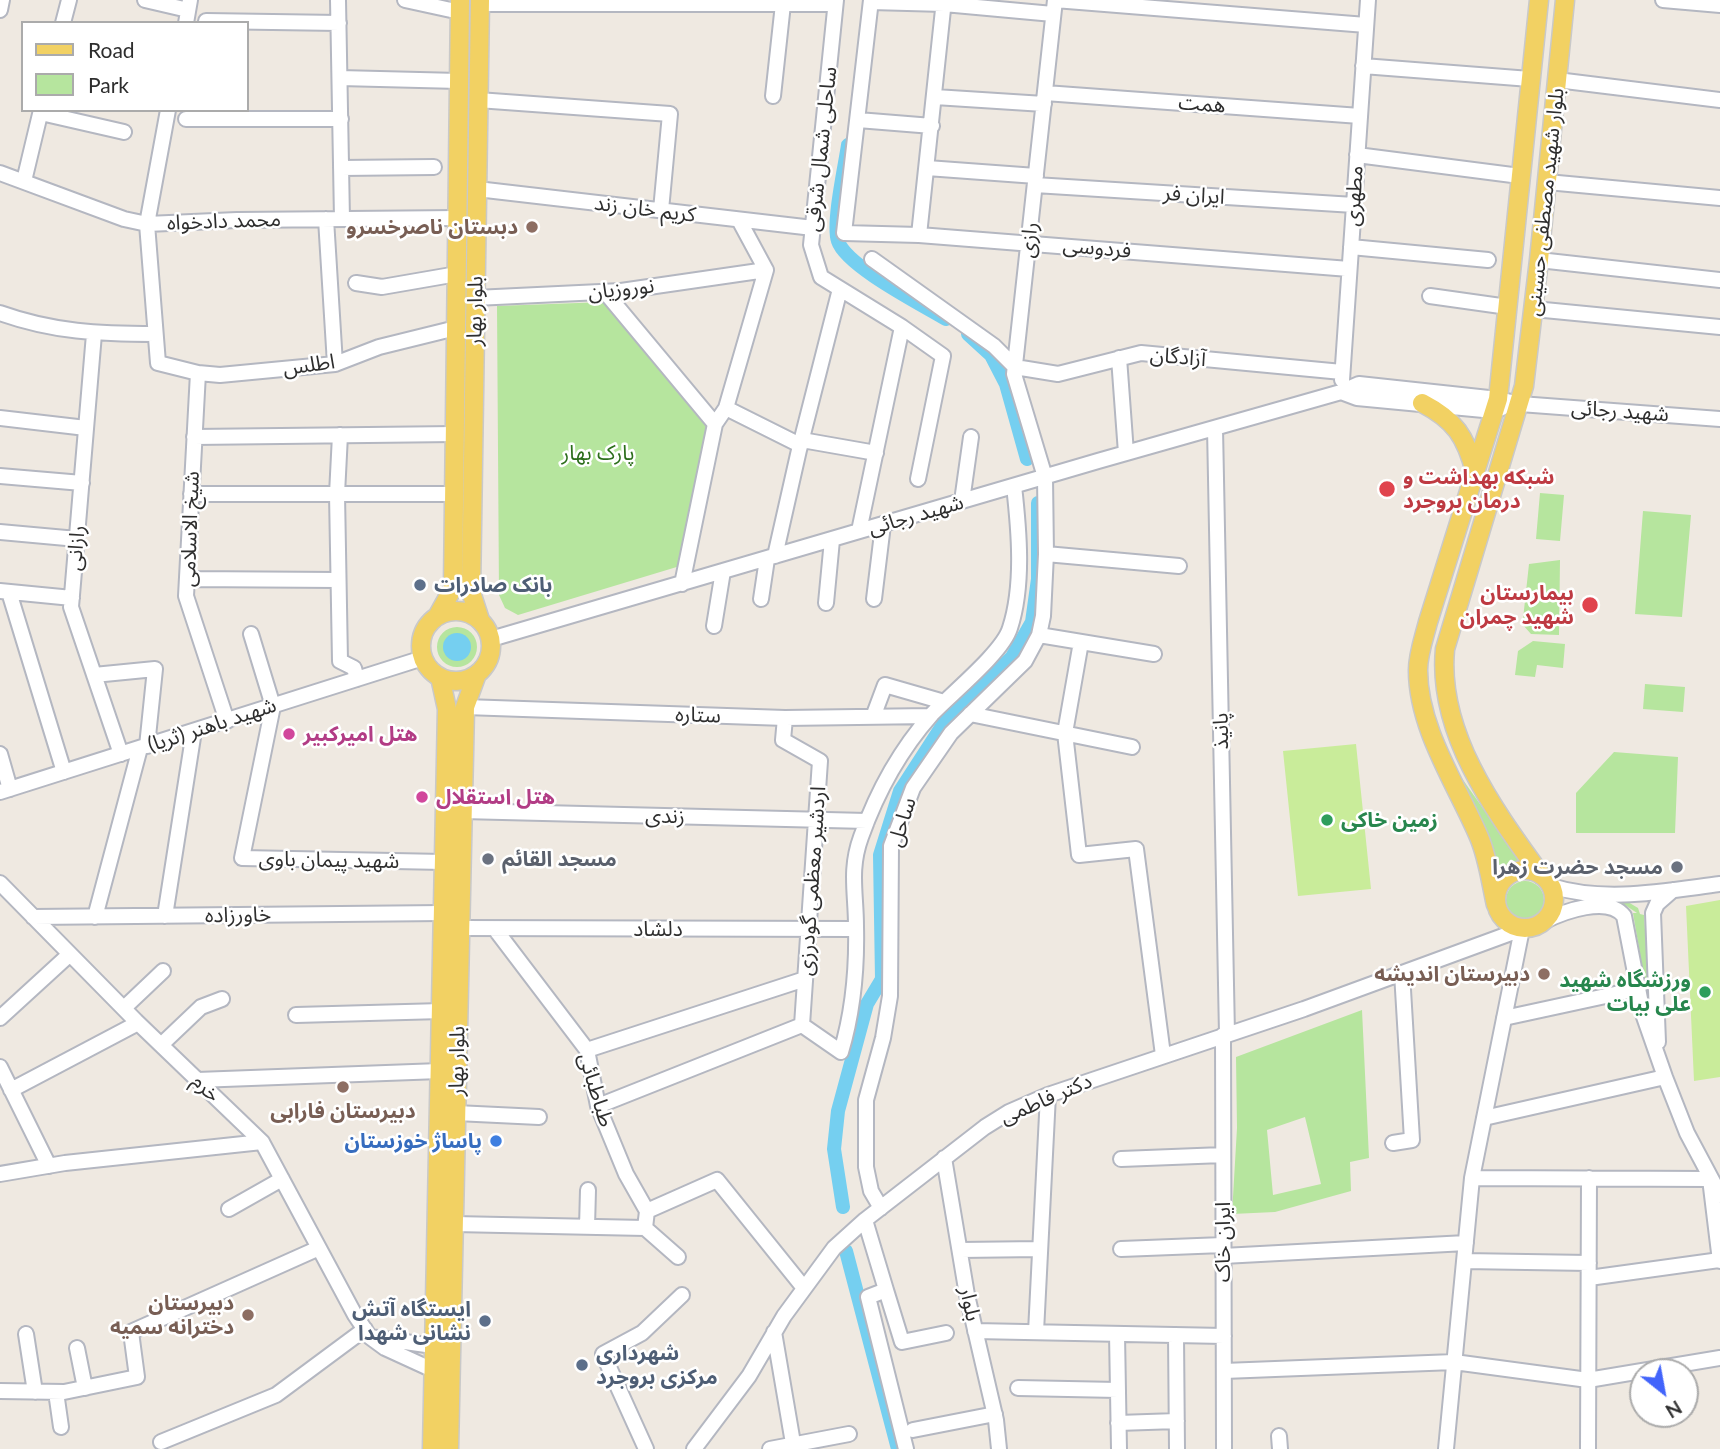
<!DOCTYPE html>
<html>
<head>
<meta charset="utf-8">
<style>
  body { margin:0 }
  #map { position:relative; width:1720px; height:1449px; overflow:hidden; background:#efe9e1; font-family:Lato,sans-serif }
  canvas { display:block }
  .legend { position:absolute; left:21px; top:21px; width:228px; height:91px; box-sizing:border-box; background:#fff; border:2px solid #ababab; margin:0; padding:9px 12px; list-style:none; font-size:21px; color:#2e2e2e }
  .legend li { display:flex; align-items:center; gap:14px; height:35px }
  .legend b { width:35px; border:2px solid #ababab }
  .north { position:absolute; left:1629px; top:1358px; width:70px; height:70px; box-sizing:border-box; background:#fff; border:2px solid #ababab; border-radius:50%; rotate:149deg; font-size:19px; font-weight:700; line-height:28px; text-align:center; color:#2e2e2e }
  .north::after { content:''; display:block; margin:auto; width:24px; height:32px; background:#4264fb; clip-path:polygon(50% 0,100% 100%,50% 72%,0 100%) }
</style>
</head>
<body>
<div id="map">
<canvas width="1720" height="1449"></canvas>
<ul class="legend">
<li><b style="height:9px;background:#f2d163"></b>Road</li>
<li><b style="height:19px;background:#b6e59e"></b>Park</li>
</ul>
<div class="north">N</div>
</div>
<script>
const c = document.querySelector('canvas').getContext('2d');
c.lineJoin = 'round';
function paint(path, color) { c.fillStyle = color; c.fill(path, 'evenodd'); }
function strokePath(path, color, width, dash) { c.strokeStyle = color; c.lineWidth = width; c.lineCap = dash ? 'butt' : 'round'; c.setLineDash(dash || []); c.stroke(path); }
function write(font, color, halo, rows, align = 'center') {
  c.font = font + ' Lato,"Noto Sans Arabic",sans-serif'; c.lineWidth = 5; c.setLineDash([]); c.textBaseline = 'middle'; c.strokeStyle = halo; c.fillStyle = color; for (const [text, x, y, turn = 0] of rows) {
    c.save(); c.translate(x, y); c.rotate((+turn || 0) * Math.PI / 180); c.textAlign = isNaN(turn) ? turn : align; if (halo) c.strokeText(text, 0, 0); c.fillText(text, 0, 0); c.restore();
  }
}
paint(new Path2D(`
  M605 302 707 425 680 566 518 615 505 608 499 595 497 306Z
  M1540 493 1564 495 1560 541 1536 539Z
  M1643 511 1691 515 1682 617 1635 614Z
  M1560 560 1559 635 1531 634 1523 625V619L1529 564Z
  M437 647a20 20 0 1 1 40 0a20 20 0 1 1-40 0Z
  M1533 641 1565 644 1563 668 1537 665 1535 677 1515 675 1518 651Z
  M1645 684 1685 687 1683 712 1643 709Z
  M1614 752 1678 757 1675 833H1576V793Z
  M1461 777 1522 864 1500 874Z
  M1506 900a19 19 0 1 1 38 0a19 19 0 1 1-38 0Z
  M1628 902 1638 908 1640 914 1644 915 1651 1019 1633 913H1637L1625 905 1577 903Z
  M1362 1010 1369 1158 1350 1162 1351 1191 1275 1212 1232 1214 1237 1128 1236 1057ZM1305 1117 1321 1184 1273 1195 1267 1130Z`), '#b6e59e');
paint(new Path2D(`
  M1356 744 1371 889 1298 896 1283 751Z
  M1720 900V1077L1694 1081 1686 906Z`), '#c9ec9a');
paint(new Path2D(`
  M443 647a14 14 0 1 1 28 0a14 14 0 1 1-28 0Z`), '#75cff0');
strokePath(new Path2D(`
  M848 145C845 166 832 223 838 241 846 266 921 304 946 319
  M968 334 991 355 1006 384 1027 459
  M843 1207 834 1149 838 1111 867 1004 882 979 880 855 900 791 944 723 1012 657 1032 622 1038 579V503
  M846 1251 898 1449`), '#75cff0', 14);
const minor = new Path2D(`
  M145 0 188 10
  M338 0 342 219
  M405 0 460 12
  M836 0 811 245 821 277 902 327 943 356 918 479
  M871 0 844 233 919 235 1349 269
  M1055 0 1366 25
  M1663 0 1720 5
  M871 2 944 4 1053 14
  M479 4H835
  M0 10 2 0
  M206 21 339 23
  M63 23 69 0
  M186 23 190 0
  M1363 66 1530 79
  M340 78 459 81
  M1557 80 1720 100
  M1045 93 1360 116
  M773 96 783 4
  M935 97 1044 104
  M478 100 670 114 661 210
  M168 110 147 224 158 363 198 373 220 375 335 364 379 347 456 328
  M41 113 124 132
  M186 119H341
  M858 120 932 126
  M1357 155 1520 176
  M341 168 434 167
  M927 168 1036 176
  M0 173 124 219 147 224 237 220 458 218
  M24 181 41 110
  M1547 182 1720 198
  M1035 185 1354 205
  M477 189 813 228
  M326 219 335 364
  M919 235 944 0
  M1351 247 1488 260
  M872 259 994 346 1015 367 1058 374 1141 353 1342 372
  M1539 260 1720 280
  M356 283 382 287 457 274
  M605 292 715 424 682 584
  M1430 296 1508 307
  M475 298 621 291 766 270
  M1534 309 1720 327
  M0 313C53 332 100 334 155 334
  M94 334 71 607 121 754
  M1119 358 1126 453
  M198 373 186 596 227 721
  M1342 380 1368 0
  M1341 392 1357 398 1494 411 1502 408
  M726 408 800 445
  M0 418 86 428
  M715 424 726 408 766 270 739 220
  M1215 428 1227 1034
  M340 435 337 494 340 661 354 668 357 679
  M194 437 455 434
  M802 440 876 453
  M0 476 82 483
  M191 494H454
  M962 501 971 437
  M859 531 902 327
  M0 532 77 539
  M1046 554 1179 566
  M775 556 799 450 840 289
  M187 579 338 580
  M0 591 72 598
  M9 592 64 772
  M761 599 767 559
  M874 599 883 525
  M826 603 832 540
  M714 626 723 571
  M251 634 273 706 242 858 444 862
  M1039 635 1154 654
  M491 639 1098 461 1341 392 1359 384 1498 399 1520 404 1720 419
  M1081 642 1065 733 1079 855 1136 849 1163 1055
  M94 675 155 669 147 746
  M465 707 785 718 930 716
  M970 714 1132 747
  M873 717 885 685 944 702
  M785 718 783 740 820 761 802 1025
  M0 754 10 789
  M0 792 423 658
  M462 811 867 821
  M0 883 136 1021 262 1142 355 1315 370 1337
  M1551 886C1605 903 1665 891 1720 884
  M165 916 194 731
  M33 917 443 913
  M95 917 140 748
  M1545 921C1563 912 1608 895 1624 916L1643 1014 1665 1077 1687 1133 1720 1195
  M460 928 856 929
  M495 929 587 1050 598 1106 626 1174 647 1211 645 1228
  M124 1008 163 971
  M296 1015 442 1011
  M0 1018 70 954
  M1504 1018 1638 989
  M802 1025 841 1052C853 1012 857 968 856 926 856 893 849 870 861 837 877 792 900 750 932 714 951 694 1003 652 1010 628 1024 585 1019 530 1014 486
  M1223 1035 1224 1449
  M1658 1042 1653 913 1657 904 1673 890
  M161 1045 201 1007 222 999
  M587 1050 805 979
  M0 1067 49 1166
  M197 1080 440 1071
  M11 1090 138 1023
  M598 1106 802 1025
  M456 1113 539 1117
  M1484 1118 1665 1077
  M1393 1143 1412 1140 1402 973
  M944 1158 967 1295 996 1420 999 1449
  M1121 1159 1223 1155
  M0 1174 65 1163 262 1142
  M1472 1178 1710 1179 1720 1261
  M881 1208 871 1191 866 1167V1100L883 1038 890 996 891 846 913 788 951 733 1025 661 1039 635 1043 616 1046 554 1045 477 1014 374 1055 0
  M229 1209 282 1179
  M647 1211 717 1180 804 1288
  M865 1220 886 1290 868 1297 906 1449
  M454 1224 645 1228 678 1257
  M587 1227 588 1190
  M1121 1249 1223 1245
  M960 1250 1040 1249
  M1223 1256 1466 1243
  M1464 1261 1589 1263
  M1589 1278 1720 1260
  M886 1290 902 1342 946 1333
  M975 1331 1224 1336
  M774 1332 794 1449
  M1036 1332 1048 1095
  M26 1334 35 1392
  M1117 1334 1119 1449
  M1176 1335 1177 1449
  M77 1348 85 1388
  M433 1370 385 1348 370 1337 433 1346
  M1224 1371 1454 1362 1588 1380 1720 1358
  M1018 1388 1118 1390
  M0 1391 64 1392 137 1377 131 1332 319 1248
  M56 1392 61 1427
  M1118 1423 1177 1421
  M913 1430 995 1414
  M1279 1436 1280 1449
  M161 1442 276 1395 365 1329
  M646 1449 603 1354 642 1333 682 1295
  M694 1449 749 1376 784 1316 834 1248 865 1220 985 1127 1009 1112 1048 1095 1304 1009 1522 929
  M770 1449 849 1434
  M1446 1449 1472 1178 1522 929
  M1588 1449 1589 1178`);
const major = new Path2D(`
  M480 0 471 592 480 620
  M1422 403C1455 420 1466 437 1475 472
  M421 646a35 35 0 1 1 70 0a35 35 0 1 1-70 0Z
  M438 615 453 588 460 0
  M1496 899a29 29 0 1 1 58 0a29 29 0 1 1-58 0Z
  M1541 875C1494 810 1437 733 1445 649L1524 386 1539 260 1565 0
  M1496 905C1491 883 1488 858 1479 837 1457 785 1418 729 1418 670 1418 654 1424 638 1428 622L1498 399 1539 0
  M432 1449 447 709 440 677
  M449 1449 465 707 477 674`);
strokePath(minor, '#b4b7c1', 18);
strokePath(major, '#c9c9c9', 21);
strokePath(minor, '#fff', 14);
strokePath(major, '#f2d163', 18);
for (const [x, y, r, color] of [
  [532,227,7,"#8d6e63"],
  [1387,489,9,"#e0444e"],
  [420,585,7,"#5c6f8a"],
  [1590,605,9,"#e0444e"],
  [289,734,7,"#d1479c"],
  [422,797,7,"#d1479c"],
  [1327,820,7,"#2e9e5b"],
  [488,859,7,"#6b7280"],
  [1677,867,7,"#6b7280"],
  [1544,974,7,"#8d6e63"],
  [1705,992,7,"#2e9e5b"],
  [343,1087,7,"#8d6e63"],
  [496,1141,7,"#3f7fe0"],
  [248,1315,7,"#8d6e63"],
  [485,1321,7,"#5c6f8a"],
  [582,1365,7,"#5c6f8a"]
]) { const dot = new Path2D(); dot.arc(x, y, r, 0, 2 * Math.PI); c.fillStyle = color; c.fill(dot); strokePath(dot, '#fff', 2.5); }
write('21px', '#2e2e2e', '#fff', [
  ["همت",1202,104,4],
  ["ساحلی شمال شرقی",821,149,-84],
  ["ایران فر",1194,195,4],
  ["مطهری",1354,196,-86],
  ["بلوار شهید مصطفی حسینی",1545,202,-84],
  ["کریم خان زند",645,209,7],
  ["محمد دادخواه",224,221,-2],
  ["رازی",1029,240,-84],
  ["فردوسی",1097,248,5],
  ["نوروزیان",621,289,-6],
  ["بلوار بهار",475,311,-89],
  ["آزادگان",1178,357,5],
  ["اطلس",309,365,-8],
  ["شهید رجائی",1620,411,4],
  ["شهید رجائی",916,515,-16],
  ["شیخ الاسلامی",190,529,-88],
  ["رازانی",76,548,-85],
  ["ستاره",698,715,2],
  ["شهید باهنر (ثریا)",212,725,-18],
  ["پانیذ",1221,731,-91],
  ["زندی",665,816,1],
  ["ساحل",902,822,-72],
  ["شهید پیمان باوی",329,860,1],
  ["اردشیر معظمی گودرزی",812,881,-86],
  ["خاورزاده",238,915,-1],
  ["دلشاد",658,929],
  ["بلوار بهار",457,1061,-89],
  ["خرم",206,1088,44],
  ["طباطبائی",596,1090,73],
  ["دکتر فاطمی",1046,1099,-23],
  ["ایران خاک",1223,1242,-90],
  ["بلوار",970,1304,78]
]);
write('bold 21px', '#785e54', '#fff', [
  ["دبستان ناصرخسرو",518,227],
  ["دبیرستان اندیشه",1530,974],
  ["دبیرستان فارابی",343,1111,"center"],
  ["دبیرستان",234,1303],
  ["دخترانه سمیه",234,1327]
], 'right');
write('21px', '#2c6e1b', '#fff', [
  ["پارک بهار",598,453]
]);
write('bold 21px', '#be3a42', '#fff', [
  ["شبکه بهداشت و",1403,477],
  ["درمان بروجرد",1403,501],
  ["بیمارستان",1574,593,"right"],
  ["شهید چمران",1574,617,"right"]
], 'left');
write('bold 21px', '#4e5e75', '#fff', [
  ["بانک صادرات",434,585],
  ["ایستگاه آتش",471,1309,"right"],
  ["نشانی شهدا",471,1333,"right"],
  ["شهرداری",596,1353],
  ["مرکزی بروجرد",596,1377]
], 'left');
write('bold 21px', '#b23c85', '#fff', [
  ["هتل امیرکبیر",303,734],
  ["هتل استقلال",436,797]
], 'left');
write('bold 21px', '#27864d', '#fff', [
  ["زمین خاکی",1341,820],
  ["ورزشگاه شهید",1691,980,"right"],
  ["علی بیات",1691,1004,"right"]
], 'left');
write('bold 21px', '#5b616d', '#fff', [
  ["مسجد القائم",502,859],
  ["مسجد حضرت زهرا",1663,867,"right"]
], 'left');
write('bold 21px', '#366cbe', '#fff', [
  ["پاساژ خوزستان",482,1141]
], 'right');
</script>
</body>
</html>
